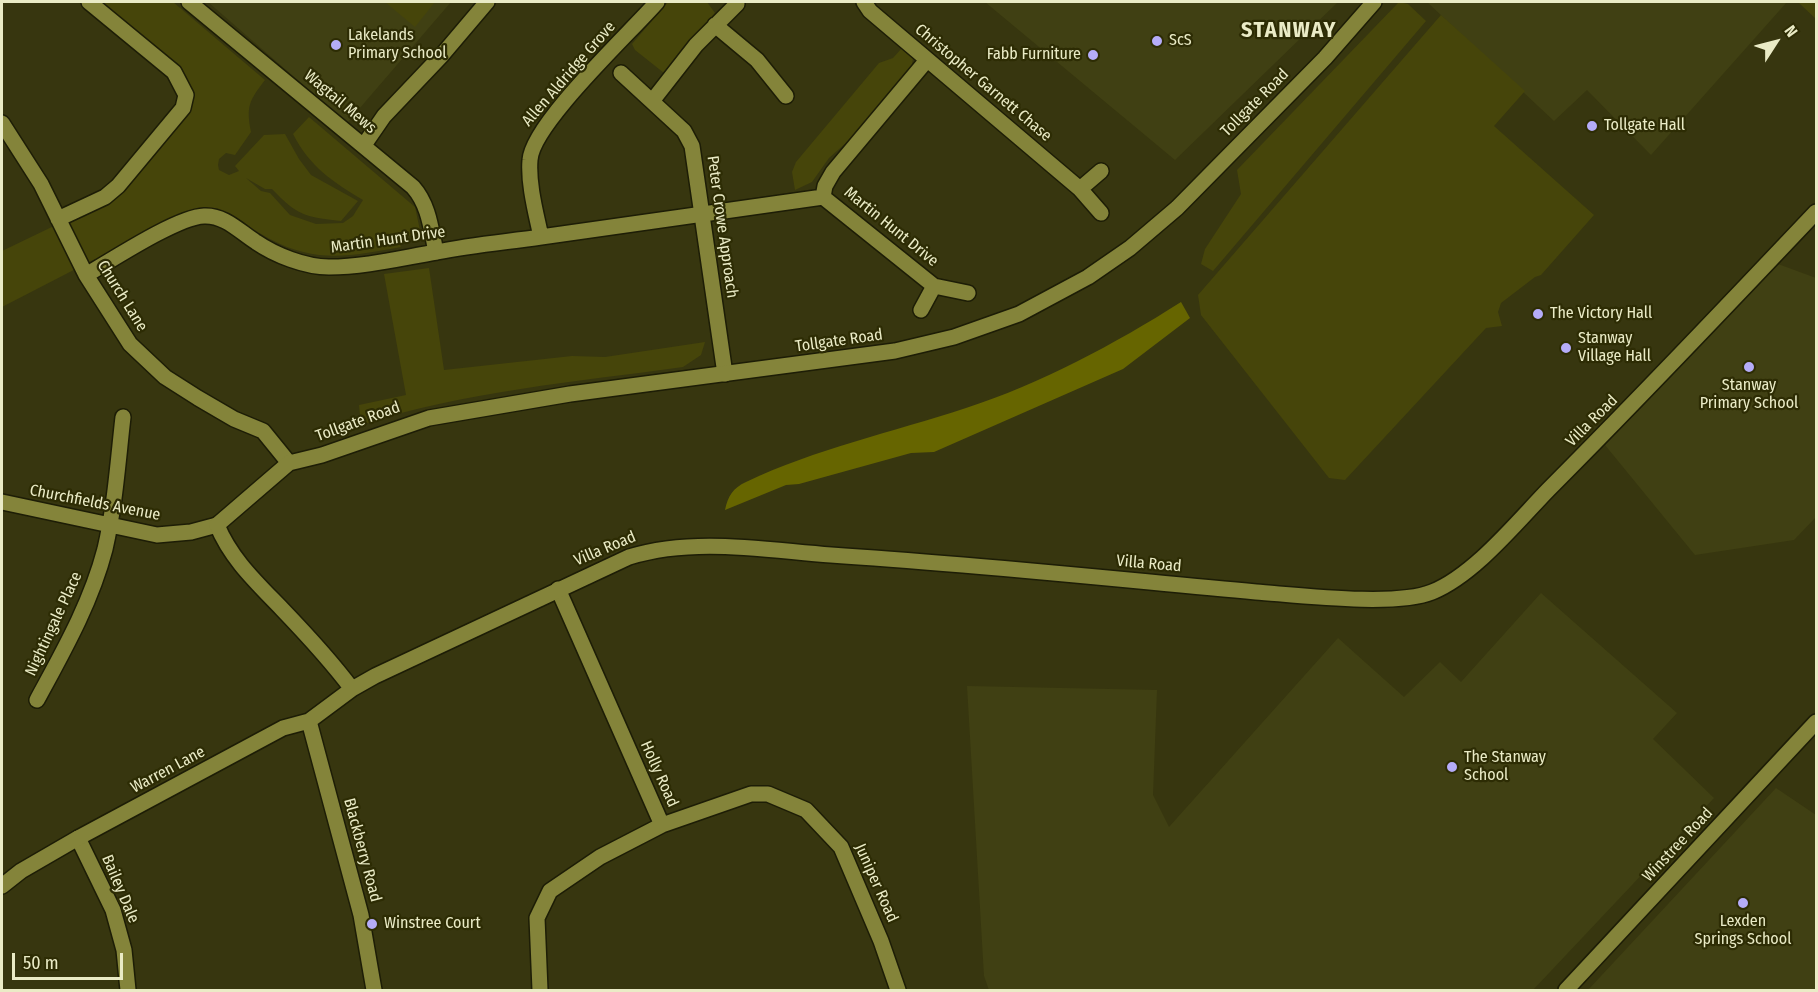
<!DOCTYPE html>
<html>
<head>
<meta charset="utf-8">
<style>
  body { margin:0 }
  #map { position:relative; width:1818px; height:992px; overflow:hidden; background:#37360f; font-family:"Fira Sans Condensed",sans-serif }
  canvas { display:block }
  .frame { position:absolute; inset:0; border:3px solid #eaebc6; pointer-events:none }
  .north { position:absolute; left:1746px; top:12px; width:60px; height:60px; -webkit-text-stroke:4px #2d2c04; paint-order:stroke; rotate:54deg; font-size:16px; font-weight:700; line-height:24px; text-align:center; color:#eaebc6 }
  .north::after { content:''; display:block; margin:auto; width:21px; height:27px; background:#eaebc6; clip-path:polygon(50% 0,100% 100%,50% 72%,0 100%) }
  .scale { position:absolute; left:12px; top:953px; width:111px; height:27px; box-sizing:border-box; border:3px solid #eaebc6; border-top:0; padding-left:8px; font-size:18px; line-height:21px; white-space:nowrap; color:#eaebc6; -webkit-text-stroke:4px #2d2c04; paint-order:stroke }
</style>
</head>
<body>
<div id="map">
<canvas width="1818" height="992"></canvas>
<div class="frame"></div>
<div class="north">N</div>
<div class="scale">50 m</div>
</div>
<script>
const c = document.querySelector('canvas').getContext('2d');
c.lineJoin = 'round';
function paint(path, color) { c.fillStyle = color; c.fill(path, 'evenodd'); }
function strokePath(path, color, width, dash) { c.strokeStyle = color; c.lineWidth = width; c.lineCap = dash ? 'butt' : 'round'; c.setLineDash(dash || []); c.stroke(path); }
function write(font, color, halo, rows, align = 'center') {
  c.font = font + ' "Fira Sans Condensed",sans-serif'; c.lineWidth = 4.5; c.setLineDash([]); c.textBaseline = 'middle'; c.strokeStyle = halo; c.fillStyle = color; for (const [text, x, y, turn = 0] of rows) {
    c.save(); c.translate(x, y); c.rotate((+turn || 0) * Math.PI / 180); c.textAlign = isNaN(turn) ? turn : align; if (halo) c.strokeText(text, 0, 0); c.fillText(text, 0, 0); c.restore();
  }
}
paint(new Path2D(`
  M208 2H451L347 123Z
  M985 2H1338L1175 160Z
  M1427 2H1787L1651 155 1587 90 1554 121Z
  M1778 264 1816 278V517L1794 540 1695 555 1605 445Z
  M1541 593 1677 713 1653 739 1714 798 1533 990H989L984 976 967 686 1157 690 1153 795 1169 827 1338 638 1404 697 1440 662 1461 682Z
  M1776 788 1816 815V990H1588Z`), '#404013');
paint(new Path2D(`
  M96 2H173L265 80C249 101 246 106 251 132L235 155 226 153 219 159 218 165 219 170 229 175 239 171 235 166 264 135 285 134 299 159 311 175 358 201 341 221C304 217 297 215 272 189H265L246 178 261 191 270 193 290 215 316 224 343 223 353 216 363 200C334 183 309 166 293 134L309 117 415 207 421 235 396 236 401 247C351 256 317 264 270 239 247 227 241 216 213 209L104 264 95 259 2 307V251L112 198 191 101V87L186 76Z
  M385 2H435L415 27Z
  M668 2H707L715 13 664 73 635 50 632 44Z
  M1399 2 1408 4 1426 21 1213 271 1201 264 1205 249 1241 194 1237 170Z
  M1800 2H1816V19L1799 3Z
  M1441 15 1525 91 1494 126 1594 215 1541 275 1535 277 1501 303 1498 312 1502 326 1486 328 1345 480 1329 478 1201 315 1198 295Z
  M902 48 913 58 911 70 857 131 852 146 847 142 829 158 812 182 795 190 792 172 796 162 879 63 893 58Z
  M429 268 444 370 572 356 605 357 705 342 701 355 683 367C576 382 465 391 361 425L359 405 406 395 384 274Z`), '#46450a');
paint(new Path2D(`
  M1181 302 1190 318 1123 369 934 452 911 453 799 484 786 485 725 510C728 496 733 488 746 482 815 449 893 432 966 408 1040 384 1115 344 1181 302Z`), '#666500');
const street = new Path2D(`
  M189 2 413 187C429 205 431 229 436 252
  M657 2C630 33 532 124 530 160 528 184 536 213 541 237L823 197 934 286 968 293
  M864 2 870 11 1080 189 1101 213
  M715 25 757 60 786 96
  M621 73 684 131 692 146 725 374
  M653 100 696 45 737 4 735 2
  M2 123 41 184 86 275 130 344 165 377 198 398 234 419 263 431 289 463
  M364 145 384 116 442 55 487 2
  M1080 189 1101 171
  M823 197 825 186 833 172 927 60
  M58 219 105 197 118 186 183 108 186 95 174 72 89 2
  M86 275C112 260 177 217 204 216 225 215 240 232 256 242 275 255 305 267 329 267 365 267 401 258 437 252 471 245 506 242 541 237
  M921 310 934 286
  M2 502 157 535 191 532 217 525
  M37 700C63 652 91 603 105 549 115 506 118 461 123 417
  M662 825 751 794H768L806 810 841 847 881 941 898 990
  M78 838 113 910 124 950 128 990
  M540 990 537 918 550 891 600 857 662 825 558 589`);
const secondary = new Path2D(`
  M352 689C331 661 306 634 282 609 256 582 231 559 217 525L289 463 322 455 429 418 570 394 895 351 954 337 1019 314 1088 277 1130 248 1177 208 1325 58 1374 2
  M309 721 361 915 374 990
  M2 886 21 871 78 838 283 728 309 721 352 689 375 676 629 557C694 537 764 550 831 555 973 564 1114 579 1256 592 1297 595 1396 607 1432 592 1474 575 1516 523 1548 490 1639 399 1728 305 1816 212
  M1566 990 1816 722`);
strokePath(street, '#1d1d06', 18);
strokePath(secondary, '#1d1d06', 18);
strokePath(street, '#84843a', 15);
strokePath(secondary, '#84843a', 15);
for (const [x, y, r, color] of [
  [1157,41,6,"#b5acf8"],
  [336,45,6,"#b5acf8"],
  [1093,55,6,"#b5acf8"],
  [1592,126,6,"#b5acf8"],
  [1538,314,6,"#b5acf8"],
  [1566,348,6,"#b5acf8"],
  [1749,367,6,"#b5acf8"],
  [1452,767,6,"#b5acf8"],
  [1743,903,6,"#b5acf8"],
  [372,924,6,"#b5acf8"]
]) { const dot = new Path2D(); dot.arc(x, y, r, 0, 2 * Math.PI); c.fillStyle = color; c.fill(dot); strokePath(dot, '#2d2c04', 2); }
write('16px', '#eaebc6', '#2d2c04', [
  ["Lakelands",348,36],
  ["Primary School",348,54],
  ["ScS",1169,41],
  ["Fabb Furniture",1081,55,"right"],
  ["Tollgate Hall",1604,126],
  ["The Victory Hall",1550,314],
  ["Stanway",1578,339],
  ["Village Hall",1578,357],
  ["Stanway",1749,386,"center"],
  ["Primary School",1749,404,"center"],
  ["The Stanway",1464,758],
  ["School",1464,776],
  ["Lexden",1743,922,"center"],
  ["Springs School",1743,940,"center"],
  ["Winstree Court",384,924]
], 'left');
write('16px', '#eaebc6', '#2d2c04', [
  ["Allen Aldridge Grove",569,74,-49],
  ["Christopher Garnett Chase",983,83,40],
  ["Wagtail Mews",340,102,40],
  ["Tollgate Road",1255,103,-45],
  ["Peter Crowe Approach",722,227,82],
  ["Martin Hunt Drive",891,227,39],
  ["Martin Hunt Drive",388,240,-8],
  ["Church Lane",122,296,58],
  ["Tollgate Road",839,341,-8],
  ["Villa Road",1592,421,-45],
  ["Tollgate Road",358,422,-20],
  ["Churchfields Avenue",95,503,11],
  ["Villa Road",605,549,-23],
  ["Villa Road",1149,564,5],
  ["Nightingale Place",54,624,-65],
  ["Warren Lane",168,770,-28],
  ["Holly Road",659,774,66],
  ["Winstree Road",1678,845,-47],
  ["Blackberry Road",362,850,75],
  ["Juniper Road",876,883,66],
  ["Bailey Dale",120,889,67]
]);
c.letterSpacing = '1.5px';
write('bold 22px', '#eaebc6', '#2d2c04', [
  ["STANWAY",1289,31]
]);
c.letterSpacing = '0px';
</script>
</body>
</html>
